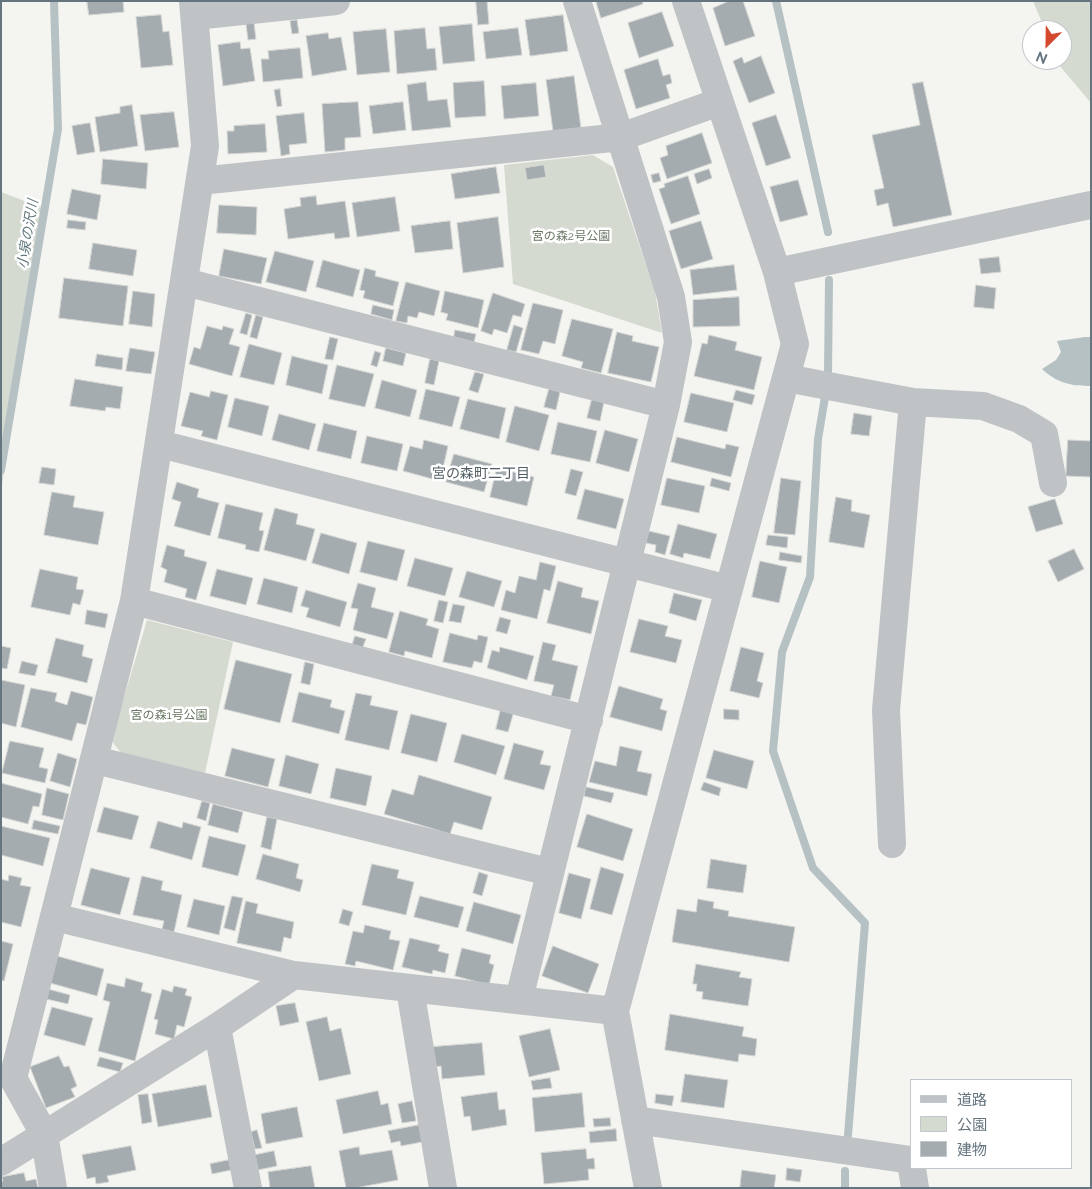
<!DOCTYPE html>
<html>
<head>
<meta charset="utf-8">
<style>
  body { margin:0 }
  #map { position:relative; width:1092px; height:1189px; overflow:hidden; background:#f4f4f0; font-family:Raleway,"Noto Sans JP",sans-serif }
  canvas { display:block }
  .frame { position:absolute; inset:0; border:2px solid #65757f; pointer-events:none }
  .legend { position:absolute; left:910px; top:1079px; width:162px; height:90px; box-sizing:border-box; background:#fff; border:1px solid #c1c8cc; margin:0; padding:6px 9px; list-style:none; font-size:15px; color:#65757f }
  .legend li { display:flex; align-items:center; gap:10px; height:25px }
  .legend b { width:25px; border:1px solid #c1c8cc }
  .north { position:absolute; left:1022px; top:20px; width:50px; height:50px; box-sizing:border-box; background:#fff; border:1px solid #c1c8cc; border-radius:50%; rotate:203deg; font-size:14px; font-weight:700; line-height:20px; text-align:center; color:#65757f }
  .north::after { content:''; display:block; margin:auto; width:18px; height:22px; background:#d5492e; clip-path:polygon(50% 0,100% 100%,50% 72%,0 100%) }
</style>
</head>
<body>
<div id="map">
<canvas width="1092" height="1189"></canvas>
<div class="frame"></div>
<ul class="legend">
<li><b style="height:6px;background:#bfc3c6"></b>道路</li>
<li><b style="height:14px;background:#d5dad1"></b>公園</li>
<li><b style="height:14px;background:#a4acb0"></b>建物</li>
</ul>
<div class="north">N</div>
</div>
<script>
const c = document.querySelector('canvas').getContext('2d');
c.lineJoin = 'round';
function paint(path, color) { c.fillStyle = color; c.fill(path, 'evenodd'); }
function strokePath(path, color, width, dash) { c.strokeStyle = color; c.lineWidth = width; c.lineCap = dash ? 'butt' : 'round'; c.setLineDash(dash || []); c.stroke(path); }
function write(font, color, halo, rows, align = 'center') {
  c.font = font + ' Raleway,"Noto Sans JP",sans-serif'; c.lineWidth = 5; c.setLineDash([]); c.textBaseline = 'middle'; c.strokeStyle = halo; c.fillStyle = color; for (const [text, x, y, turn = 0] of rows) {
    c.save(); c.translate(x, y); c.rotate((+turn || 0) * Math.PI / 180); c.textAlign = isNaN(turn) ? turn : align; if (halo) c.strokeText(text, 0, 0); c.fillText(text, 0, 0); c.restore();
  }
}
paint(new Path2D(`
  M1033 1H1091V103L1059 65 1057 60H1062V30H1045Z
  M593 155 613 167 655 292 662 333 513 284 504 165Z
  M1 192 43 208 1 492Z
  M147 620 233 642 205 773 121 753 114 744 112 738Z`), '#d5dad1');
paint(new Path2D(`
  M1085 337H1091V386C1071 386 1057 383 1042 369L1056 360 1061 352 1057 341Z`), '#b6c1c4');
strokePath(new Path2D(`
  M776 1 828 232
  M828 375 829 280
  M825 397 818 439 810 577 782 652 773 751 813 868 865 923 848 1135
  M1 470 58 129 54 1
  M845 1188V1171`), '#b6c1c4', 8);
const building = new Path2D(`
  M87 1H123L124 12 89 15Z
  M476 1H487L489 24 478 25Z
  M596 1H642L643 4 601 18Z
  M743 1 755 36 725 46 713 8 729 1Z
  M662 12 674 46 639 58 628 23Z
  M161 15 163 32 169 31 173 65 141 68 136 17Z
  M563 15 568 51 530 56 525 20Z
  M297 20 299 33 292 34 290 21Z
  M254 23 256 39 248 40 246 24Z
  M472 24 475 61 443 64 439 27Z
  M425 28 427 49 435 48 437 70 397 74 394 31Z
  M518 28 522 55 486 59 483 32Z
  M386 29 390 72 357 75 353 32Z
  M328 33 329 39 341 37 347 70 312 76 306 36Z
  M240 42 241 49 250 48 255 81 223 86 218 45Z
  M300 48 303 78 263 82 261 59H269L268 51Z
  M761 56 775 93 749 103 733 61 742 57 744 63Z
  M658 59 663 76 670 74 672 83 666 85 670 98 636 109 624 70Z
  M574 76 581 128 553 131 546 80Z
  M484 81 486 116 455 118 453 83Z
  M426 82 428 101 447 99 451 127 412 131 407 85Z
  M923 82 952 215 893 227 888 203 877 206 874 190 884 188 872 135 920 125 912 84Z
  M536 83 539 116 504 119 501 86Z
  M280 89 282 106 277 107 274 90Z
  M358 102 361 137 345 138V150L325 152 322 104Z
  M403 102 406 130 373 134 369 106Z
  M132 105 138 146 100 152 95 117 120 113V107Z
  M174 112 179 147 145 151 140 115Z
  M304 113 307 143 289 145 290 154 281 156 276 116Z
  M776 115 791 158 766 166 752 123Z
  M90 123 95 152 77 155 72 126Z
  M265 124 267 152 228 154 227 131H234V126Z
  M702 133 712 163 667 179 660 158 668 155 666 146Z
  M103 159 148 163 146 189 101 184Z
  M544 165 546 177 527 180 525 168Z
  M496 167 500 193 455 199 451 174Z
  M709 169 712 178 697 184 694 174Z
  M659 173 661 181 653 183 651 175Z
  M688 176 700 214 671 224 659 189 665 187 664 184Z
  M798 180 808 215 780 222 770 187Z
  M72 189 101 195 97 220 67 214Z
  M316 196 317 205 345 201 350 237 335 239 334 233 288 239 284 209 301 206 300 198Z
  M395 197 400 231 357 237 352 203Z
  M219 205 257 207 256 235 217 233Z
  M498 217 504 267 463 273 457 223Z
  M68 220 86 222 85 230 67 228Z
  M450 221 453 249 415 253 411 226Z
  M701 221 713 259 681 269 669 231Z
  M93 243 137 250 133 276 89 269Z
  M224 249 267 258 261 284 219 276Z
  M275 251 314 261 306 292 266 282Z
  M999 257 1001 272 981 274 979 259Z
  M323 260 360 270 353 297 316 287Z
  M734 265 737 290 693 295 690 270Z
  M365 268 376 271 375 276 399 282 393 306 363 298 365 291 360 290Z
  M64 278 128 286 123 326 59 318Z
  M406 282 440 291 434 316 419 312 417 318 408 316 407 323 396 321Z
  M976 285 996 288 994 309 974 307Z
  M133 291 155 294 152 327 129 324Z
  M445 291 484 300 478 328 446 320 448 314 441 312Z
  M493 293 525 304 521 317 513 315 507 333 494 329 492 335 481 331Z
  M739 297 740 326 693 327V300Z
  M533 303 563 310 555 344 543 341 539 354 521 350Z
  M373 305 394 310 392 320 371 314Z
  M246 313 252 315 247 335 240 333Z
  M256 315 263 317 257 339 250 337Z
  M572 319 613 329 601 373 581 368 583 362 562 356Z
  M514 325 523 328 516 352 507 350Z
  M207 326 222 330 223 326 234 329 229 344 240 347 232 376 189 364 194 347 200 349Z
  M455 330 476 334 474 342 454 337Z
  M617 332 633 336 632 341 659 347 651 382 608 373Z
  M709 335 737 342 735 350 762 357 754 390 694 376 702 343 707 344Z
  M330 337 338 339 333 360 325 359Z
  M249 344 282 353 274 385 240 377Z
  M130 348 155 352 151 374 126 371Z
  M386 348 406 353 403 366 383 361Z
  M375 351 381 353 377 367 371 365Z
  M97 354 123 358 122 370 95 366Z
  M292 356 328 365 322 394 286 385Z
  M430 359 439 361 434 385 425 383Z
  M337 365 374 374 365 407 329 399Z
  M475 372 484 374 478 393 469 390Z
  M75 379 123 387 120 409 106 407 105 411 70 406Z
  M382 380 417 390 410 417 375 408Z
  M426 389 460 397 452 427 419 419Z
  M549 389 560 392 556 410 544 407Z
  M736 390 755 395 752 405 733 400Z
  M211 391 228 395 217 440 201 436 203 431 181 426 190 392 209 397Z
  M691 393 734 403 727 432 684 422Z
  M235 398 269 406 262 436 228 427Z
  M468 399 506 408 499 439 460 429Z
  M592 399 604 402 600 421 587 418Z
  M515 406 549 415 539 451 506 442Z
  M854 413 872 416 869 436 851 434Z
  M279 414 316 424 309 450 272 440Z
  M558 422 597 431 590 462 551 454Z
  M324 423 357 431 351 459 317 451Z
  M605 430 638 439 629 472 596 463Z
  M367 436 403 444 397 471 361 463Z
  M677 437 725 449 726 444 739 447 731 477 671 462Z
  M424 440 448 446 440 481 403 471 410 446 422 449Z
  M1068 440 1091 441V477L1066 476Z
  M454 454 492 464 484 492 446 482Z
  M42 467 56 469 54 485 39 483Z
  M497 468 534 477 527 506 490 497Z
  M571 469 583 472 576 496 565 493Z
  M667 478 705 486 699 513 661 505Z
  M712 478 731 483 729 491 710 486Z
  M781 478 801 481 795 535 774 533Z
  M177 482 199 489 197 497 219 503 210 536 174 526 181 502 172 499Z
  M585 489 624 499 616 529 577 519Z
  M52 492 75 496 73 507 104 512 98 545 44 535Z
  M836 497 852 500 851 511 870 515 864 548 829 542Z
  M1055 499 1063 524 1036 532 1028 507Z
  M226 504 263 513 259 530 264 531 259 552 245 549 246 545 218 538Z
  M275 508 298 514 296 524 315 529 306 561 264 550Z
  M678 524 717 534 710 559 684 553 683 558 670 554Z
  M649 531 670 536 665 555 655 552 656 545 646 543Z
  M321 533 357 543 349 574 312 563Z
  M768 535 788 537 787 548 766 545Z
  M368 541 405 550 397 581 360 572Z
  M167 545 185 550 184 556 207 562 196 600 185 597 187 589 164 582 167 570 161 567Z
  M1074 549 1084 569 1058 582 1048 561Z
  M780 552 802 556 801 563 779 560Z
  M415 558 453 568 445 596 407 586Z
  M760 561 787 567 779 603 752 597Z
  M540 562 556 566 550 591 544 589 537 619 501 610 506 590 515 593 519 576 536 580Z
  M40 569 78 577 76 589 84 590 80 605 73 603 70 615 31 607Z
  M217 569 253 578 246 605 210 596Z
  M467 571 502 581 494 607 459 597Z
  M264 578 298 587 292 613 257 604Z
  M558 581 583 588 581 597 599 601 591 634 547 623Z
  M358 583 376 588 371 607 394 613 387 639 353 630 358 609 351 608Z
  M306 590 347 602 340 627 306 617 309 608 301 606Z
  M674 593 702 600 696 621 669 613Z
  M439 600 448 602 443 623 434 621Z
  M453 604 465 606 461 623 449 621Z
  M87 610 108 614 105 628 85 624Z
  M400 611 428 619 426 625 439 629 432 658 405 651 404 656 389 652Z
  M500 617 511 620 507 634 496 631Z
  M639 619 668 626 665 636 682 640 676 663 630 652Z
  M450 633 477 640 478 635 488 637 482 663 474 661 472 668 443 662Z
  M355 636 366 639 362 649 352 646Z
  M56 638 84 645 82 656 93 659 87 683 47 673Z
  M543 642 556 645 552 660 578 666 570 700 551 696 554 685 534 681Z
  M1 646 11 648 7 669 1 668Z
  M500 647 534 656 527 680 487 668 492 650 499 652Z
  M741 647 764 653 757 681 763 683 759 698 730 691Z
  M236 660 292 674 280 723 224 709Z
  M22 661 38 665 35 676 19 673Z
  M305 662 314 664 310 685 301 683Z
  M1 680 25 685 16 727 1 723Z
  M619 686 663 699 660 709 667 711 662 731 610 717Z
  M31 688 57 693 55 701 67 705 71 691 93 697 86 725 77 723 72 741 21 727Z
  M299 692 332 700 330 707 345 711 339 734 292 722Z
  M356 693 372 696 370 705 398 711 389 750 345 740Z
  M501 708 514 711 508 732 496 729Z
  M724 709 739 710V720L724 719Z
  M411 714 447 723 437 762 401 753Z
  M462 734 505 746 496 775 454 762Z
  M10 741 44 748 39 767 48 769 45 783 2 773Z
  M514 743 544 751 540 764 551 766 544 790 504 779Z
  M620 746 642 751 637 771 652 774 647 796 589 782 595 761 616 766Z
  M232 748 275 759 268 787 225 776Z
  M714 750 754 761 747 789 706 778Z
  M58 753 77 759 70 787 50 781Z
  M286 755 319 764 311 794 279 786Z
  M336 768 372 776 366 806 330 798Z
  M419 775 492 797 482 830 454 822 450 834 384 814 392 789 413 795Z
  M704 782 721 788 719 796 701 790Z
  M1 783 42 794 39 807 33 806 28 824 1 817Z
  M586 787 614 793 611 803 584 796Z
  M47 788 69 794 63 820 42 815Z
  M202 801 210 803 206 821 197 818Z
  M213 804 243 812 238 833 208 825Z
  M104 807 139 816 132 840 97 832Z
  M587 814 633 829 623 861 577 847Z
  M267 817 277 819 271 850 261 847Z
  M34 820 60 826 58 834 32 829Z
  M158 821 182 828 183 822 201 827 192 860 150 848Z
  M1 826 50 838 43 866 1 855Z
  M209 836 246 845 238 876 202 867Z
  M263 854 299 864 296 878 303 880 300 892 256 879Z
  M711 859 747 865 743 893 707 888Z
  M372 864 399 870 397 878 414 882 406 915 362 905Z
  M601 867 624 874 612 915 590 909Z
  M91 868 130 878 120 915 81 905Z
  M479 872 488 875 482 896 473 893Z
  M569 873 591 879 581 919 559 913Z
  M9 875 22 878 20 885 31 887 21 927 1 922V879L8 881Z
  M142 876 163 881 161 890 182 895 174 932 162 929 164 921 133 915Z
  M232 896 243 898 235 931 224 928Z
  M420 896 464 907 458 928 414 917Z
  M194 899 225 906 219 935 187 927Z
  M698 899 714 902 713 908 729 911 728 916 795 927 789 962 672 942 677 909 696 912Z
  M246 901 258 904 256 913 294 922 291 939 284 937 281 952 237 943Z
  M474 902 521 915 513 944 466 931Z
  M343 909 353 912 349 926 339 923Z
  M365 925 391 931 389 939 400 941 393 970 356 961 355 966 345 964 353 931 363 933Z
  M410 938 440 945 438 951 449 954 445 973 433 970 432 974 402 967Z
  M1 941 13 944 4 981 1 980Z
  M553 946 599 964 588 993 542 976Z
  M462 948 491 955 489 963 494 965 489 985 455 976Z
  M57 956 104 969 97 996 50 983Z
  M696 964 741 972 739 977 752 979 748 1006 702 999 703 992 696 991 697 984H693Z
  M126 978 143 983 141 991 152 994 135 1061 98 1051 110 1002 103 1000 107 983 124 987Z
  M174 986 187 989 185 995 192 997 184 1027 177 1025 174 1039 155 1034 158 1020 154 1019 162 989 172 992Z
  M48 989 70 995 68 1004 46 999Z
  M295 1003 299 1022 280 1026 276 1006Z
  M52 1007 93 1018 85 1046 44 1035Z
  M670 1014 744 1027 742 1036 757 1039 755 1056 739 1054 738 1062 665 1050Z
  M327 1017 330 1031 341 1028 351 1074 319 1081 306 1022Z
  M550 1029 560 1070 529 1077 519 1036Z
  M482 1043 485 1075 442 1079 441 1066 433 1067 431 1047Z
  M59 1056 64 1067 69 1066 77 1086 71 1089 75 1097 46 1108 30 1067Z
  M100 1057 123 1063 120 1072 97 1066Z
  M685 1074 728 1080 724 1108 681 1102Z
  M550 1078 552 1088 533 1090 531 1081Z
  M206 1085 212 1117 158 1127 152 1094Z
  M378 1091 381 1105 388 1103 392 1124 343 1134 336 1100Z
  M497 1092 499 1110 505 1109 507 1125 472 1131 470 1116 464 1117 461 1097Z
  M582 1093 585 1127 535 1132 532 1098Z
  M148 1094 152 1122 142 1124 138 1095Z
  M656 1094 674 1096 672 1106 655 1103Z
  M412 1101 416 1121 402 1123 398 1104Z
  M297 1107 303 1137 266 1144 261 1114Z
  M610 1118 611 1126 594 1127 593 1119Z
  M419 1125 422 1142 401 1146 400 1141 391 1143 388 1131Z
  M616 1129 617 1141 590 1143 589 1132Z
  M257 1130 262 1148 255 1149 251 1132Z
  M131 1146 136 1170 107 1176 109 1182 96 1184 95 1177 87 1179 82 1155Z
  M359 1147 360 1155 392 1150 398 1180 355 1188H346L339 1151Z
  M586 1149 587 1159 594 1158 595 1169H588L589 1180 544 1184 541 1153Z
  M274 1151 277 1166 258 1170 255 1155Z
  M229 1160 231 1170 212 1174 210 1164Z
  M311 1166 315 1188H270L268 1172Z
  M787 1168 802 1170 800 1182 786 1180Z
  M742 1170 776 1175 774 1188H740Z
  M24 1173 26 1181 36 1179 38 1188H1V1182L3 1181 2 1177Z`);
paint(building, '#a4acb0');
strokePath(building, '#d5d5d3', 1);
strokePath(new Path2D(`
  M195 16 336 1
  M200 181 621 137 719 102
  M777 272 1091 205
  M185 282 666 405
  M786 378 913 402 983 406 1019 419 1044 434 1053 483
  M160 444 729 589
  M134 601 589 720
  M95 760 549 872
  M892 844 886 710 913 402
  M54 917 294 975 615 1011
  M410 989 443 1188
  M519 999 666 405 678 342 671 297 577 1
  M217 1027 248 1188
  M635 1120 911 1160
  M1 1162 217 1027 294 975
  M912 1168 915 1188
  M53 1188 44 1134 13 1078 134 601 205 146 193 1
  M648 1188 615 1011 795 344 777 272 686 1`), '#bfc3c6', 28);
write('12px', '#687763', '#fff', [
  ["宮の森2号公園",571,236],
  ["宮の森1号公園",169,715]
]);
write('italic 14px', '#60777c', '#fff', [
  ["小泉の沢川",28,234,-81]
]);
write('14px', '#525e65', '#fff', [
  ["宮の森町二丁目",481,474]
]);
</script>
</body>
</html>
